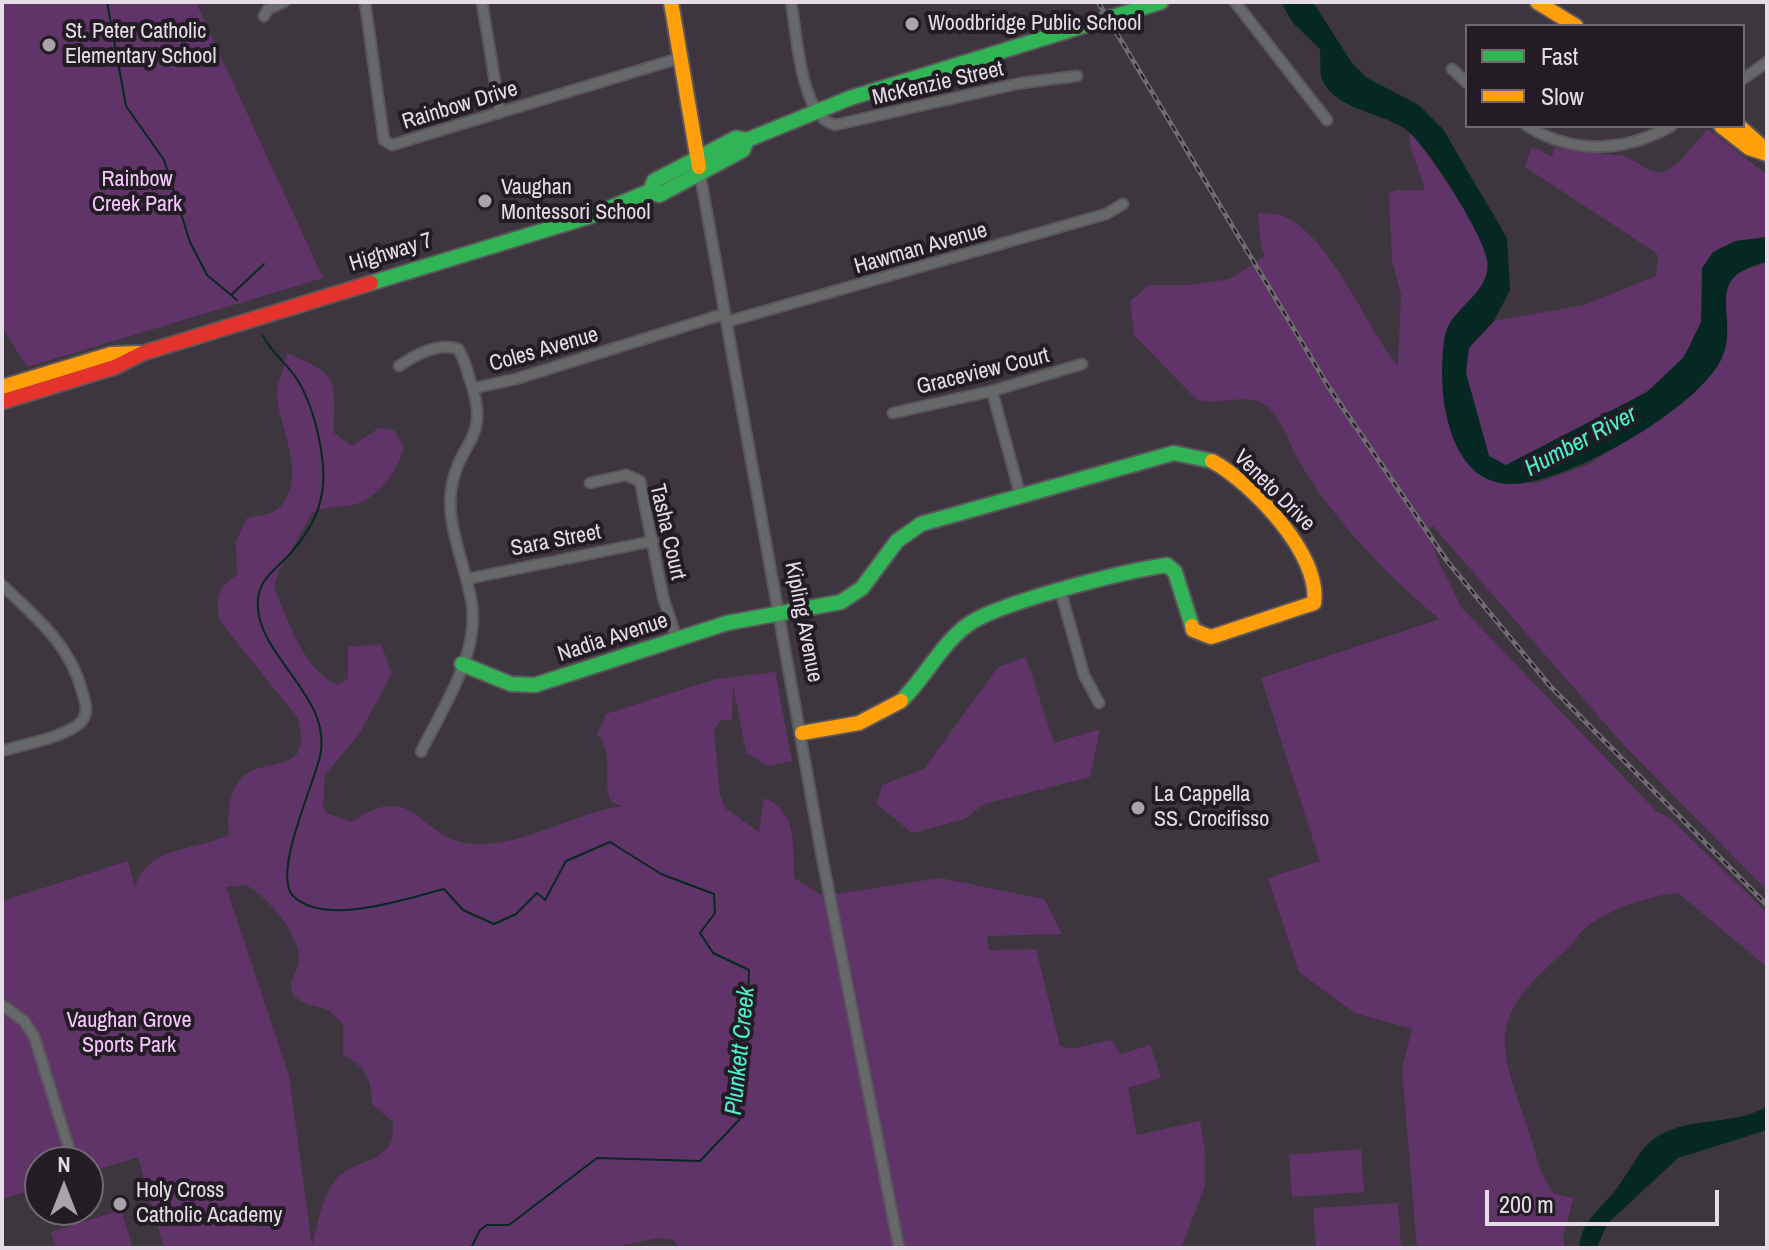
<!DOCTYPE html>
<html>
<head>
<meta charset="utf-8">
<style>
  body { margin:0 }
  #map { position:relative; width:1769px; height:1250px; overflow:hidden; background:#3e363f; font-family:"Archivo Narrow",sans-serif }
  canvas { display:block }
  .frame { position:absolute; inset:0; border:4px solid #e5dce7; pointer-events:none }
  .legend { position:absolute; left:1465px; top:24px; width:280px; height:104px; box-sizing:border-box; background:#231c24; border:2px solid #716972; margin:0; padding:10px 14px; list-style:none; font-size:24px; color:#e5dce7 }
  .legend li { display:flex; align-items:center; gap:16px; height:40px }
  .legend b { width:40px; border:2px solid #716972 }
  .north { position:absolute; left:24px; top:1146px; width:80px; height:80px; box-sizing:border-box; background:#231c24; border:2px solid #716972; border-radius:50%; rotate:0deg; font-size:22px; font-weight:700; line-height:32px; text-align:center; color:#e5dce7 }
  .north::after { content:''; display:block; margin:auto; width:28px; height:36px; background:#aba2ac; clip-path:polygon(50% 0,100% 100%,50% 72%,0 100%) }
  .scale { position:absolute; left:1485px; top:1190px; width:234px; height:36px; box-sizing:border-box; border:4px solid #e5dce7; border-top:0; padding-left:10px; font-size:24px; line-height:28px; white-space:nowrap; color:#e5dce7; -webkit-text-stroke:6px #231c24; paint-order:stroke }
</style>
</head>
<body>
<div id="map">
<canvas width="1769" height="1250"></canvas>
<div class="frame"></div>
<ul class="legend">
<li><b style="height:10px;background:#30b455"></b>Fast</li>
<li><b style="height:10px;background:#ff9f0a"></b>Slow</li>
</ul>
<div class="north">N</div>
<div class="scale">200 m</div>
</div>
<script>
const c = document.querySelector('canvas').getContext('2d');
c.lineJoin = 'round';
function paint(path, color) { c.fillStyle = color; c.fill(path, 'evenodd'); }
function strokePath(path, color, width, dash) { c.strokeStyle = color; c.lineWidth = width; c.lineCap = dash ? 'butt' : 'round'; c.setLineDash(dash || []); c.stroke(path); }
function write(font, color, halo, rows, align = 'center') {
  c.font = font + ' "Archivo Narrow",sans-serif'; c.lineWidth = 8; c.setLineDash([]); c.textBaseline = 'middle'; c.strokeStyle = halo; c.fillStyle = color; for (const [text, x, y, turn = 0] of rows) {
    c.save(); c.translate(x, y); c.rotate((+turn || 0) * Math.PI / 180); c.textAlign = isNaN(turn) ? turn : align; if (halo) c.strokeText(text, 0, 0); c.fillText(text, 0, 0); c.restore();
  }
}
paint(new Path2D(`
  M2 2H199L198 7 323 278 27 367 2 327Z
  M1708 129 1767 175V237L1702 268C1702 285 1705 308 1700 324 1676 400 1569 430 1505 466L1489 456 1466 373 1468 348 1494 321 1584 305 1656 276 1658 256 1655 252 1525 167 1531 149 1536 148 1552 157 1555 148 1625 156 1649 170 1662 173 1679 162Z
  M1410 133C1429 154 1485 234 1488 261 1489 280 1474 298 1461 309L1444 407 1458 448 1475 472 1508 484 1536 483 1588 465 1695 393 1726 339 1725 290 1735 274 1767 262V891L1622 743 1433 526 1430 528C1431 557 1451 580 1460 606L1656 811 1670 818 1767 913V967L1678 893C1649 895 1610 909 1586 927 1578 934 1574 944 1566 950 1490 1017 1495 1035 1527 1126 1536 1151 1538 1173 1554 1194L1573 1198 1563 1238 1565 1248H1417L1402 1069 1412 1029 1355 1013 1299 972 1268 878 1320 861 1261 678 1440 619C1390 579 1329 515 1298 459 1288 442 1281 413 1262 403 1242 393 1216 407 1196 399L1134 335 1130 301 1150 285H1191L1230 279 1265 256 1261 246 1258 213C1266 213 1276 213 1283 216 1333 238 1364 325 1398 366L1401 294 1392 260 1389 194 1396 190H1425C1422 171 1407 151 1410 133Z
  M287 353C340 376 334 377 334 433L352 446 379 428 394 430 404 447C398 469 380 497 356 504 340 508 326 505 312 513L279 571 274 587C287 618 304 672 338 685L348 678V647L381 644 392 674 359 734 325 775 323 807 326 813 352 822C417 777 418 841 473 844 524 847 573 813 623 806L611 802C601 777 616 757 597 734L606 714 715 679 775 672 792 761 767 766 746 752 733 685 732 720H721L714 730 720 795 725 808 759 832 764 798C799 812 792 846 794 878L823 896 940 878 1044 899 1062 934 987 936 989 950 1036 949 1060 1046 1071 1049 1110 1040 1121 1054 1150 1045 1161 1078 1128 1088 1137 1135 1200 1121 1205 1151V1186L1181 1248H679L674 1240 659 1238 606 1248H164L138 1157 88 1173V1162H40V1187L2 1199V901L128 861 135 888C146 846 194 851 229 835 222 743 287 779 299 750 303 739 300 728 298 718L220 621C215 600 217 587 237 575L236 542 246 519C257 514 271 517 280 507 308 477 280 430 277 396 276 384 285 367 287 353ZM246 885C267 896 301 936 299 961 298 971 288 982 292 991 298 1007 318 1005 329 1011 334 1014 340 1020 343 1025V1054C366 1068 371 1077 372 1104L393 1122C395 1168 358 1153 334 1182 321 1199 318 1226 312 1246L289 1076 226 887Z
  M1026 657 1054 743 1100 729 1090 777 984 804 965 819 912 833 877 804 882 785 924 769 998 667Z
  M1361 1149 1364 1192 1292 1197 1289 1155Z
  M1398 1203 1401 1248H1316L1313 1208Z
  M121 1210 133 1248H56L51 1232Z`), '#613469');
paint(new Path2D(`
  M1281 2H1313L1352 63 1367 78 1419 105 1443 129 1507 238 1510 290 1494 321 1469 348 1466 373 1489 456 1506 465 1647 392 1684 357 1701 322 1702 268 1713 252 1735 241 1767 237V262C1699 277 1741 316 1722 358 1698 409 1567 484 1510 484 1445 483 1436 385 1445 336 1450 307 1493 293 1487 260 1483 234 1429 149 1409 132 1385 112 1335 111 1322 79 1319 71 1321 58 1320 49L1292 22Z
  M1767 1106V1130L1678 1158 1607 1224 1597 1248H1579C1581 1222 1599 1210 1614 1192 1629 1174 1639 1146 1660 1135 1693 1116 1736 1126 1767 1106Z`), '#062822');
strokePath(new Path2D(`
  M107 2 126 106 164 160 190 242 207 275 237 300
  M231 295 264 264
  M263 336C272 353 287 364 297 379 315 408 330 468 320 502 316 520 302 540 290 554 274 571 255 581 258 609 262 659 333 699 320 756 314 784 272 874 293 896 325 927 405 899 444 889L463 910 494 924 516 914 537 893 545 900 566 861 610 842 661 874 714 894 715 913 700 933 713 953 749 970 748 1000 741 1023 739 1120 700 1161 597 1158 509 1225H487L480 1230 471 1248`), '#062822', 2);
const street = new Path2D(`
  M365 2 384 140 392 145 680 58
  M482 2 500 113
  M791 2C797 34 800 116 835 125L1021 83 1077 76
  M1235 2 1327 120
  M264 16 268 9 284 2
  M1452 69 1467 83
  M1743 79 1767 62
  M1527 126C1574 155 1625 152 1671 126
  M700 174 822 857 899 1248
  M726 322 1106 214 1123 204
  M399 366C415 355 438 342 458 349 464 357 466 367 469 377 493 442 458 438 451 491 446 527 467 569 472 605 479 655 442 709 421 752
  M474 388 516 379 724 314
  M992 391 1020 494
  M893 413 992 391 1082 364
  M590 483 626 475 640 481 663 597 677 640
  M467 579 653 541
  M2 585C36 617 70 645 82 691 85 701 89 712 82 721 70 736 21 745 2 751
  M1061 593 1084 675 1099 703
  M2 1005 24 1021 34 1036 72 1158`);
const fast = new Path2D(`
  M650 191 654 181 736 138 747 140 850 98 1161 2
  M371 283 588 217 650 191 659 195 743 150 747 140
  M462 664 511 684 535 685 727 623 841 602 862 588 897 541 921 524 1174 453 1212 461
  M901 701C924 679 940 646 966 626 995 603 1126 571 1167 565L1175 572 1192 626`);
const slow = new Path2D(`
  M671 2 699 167
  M1537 2 1576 26
  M1721 126 1749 148 1767 154
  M1739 126 1767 151
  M2 387 111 354 139 353
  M1192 626 1193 630 1211 637 1314 603C1321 555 1252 483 1212 461
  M802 733 859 723 901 701`);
const jam = new Path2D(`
  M2 402 115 367 143 353 371 283`);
strokePath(street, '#5b555c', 13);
strokePath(fast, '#5b555c', 18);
strokePath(slow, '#5b555c', 18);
strokePath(jam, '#5b555c', 18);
strokePath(street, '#666869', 9);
strokePath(fast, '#30b455', 14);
strokePath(slow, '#ff9f0a', 14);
strokePath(jam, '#e5322d', 14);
const rail = new Path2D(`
  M1098 2 1328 386 1447 561 1550 686 1767 905`);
strokePath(rail, '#6f6d71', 5);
strokePath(rail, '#231c24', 2, [6]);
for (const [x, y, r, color] of [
  [912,24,8,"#aba2ac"],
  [49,45,8,"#aba2ac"],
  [485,201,8,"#aba2ac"],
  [1138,808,8,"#aba2ac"],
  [120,1204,8,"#aba2ac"]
]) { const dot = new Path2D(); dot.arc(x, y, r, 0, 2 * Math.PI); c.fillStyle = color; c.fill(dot); strokePath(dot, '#231c24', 3); }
write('22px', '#e5dce7', '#231c24', [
  ["Woodbridge Public School",928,24],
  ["St. Peter Catholic",65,32],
  ["Elementary School",65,57],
  ["Vaughan",501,188],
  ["Montessori School",501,213],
  ["La Cappella",1154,795],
  ["SS. Crocifisso",1154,820],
  ["Holy Cross",136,1191],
  ["Catholic Academy",136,1216]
], 'left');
write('22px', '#e5dce7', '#231c24', [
  ["McKenzie Street",938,84,-13],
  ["Rainbow Drive",460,106,-17],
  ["Hawman Avenue",921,249,-16],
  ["Highway 7",391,253,-17],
  ["Coles Avenue",544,350,-16],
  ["Graceview Court",983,372,-14],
  ["Veneto Drive",1274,491,45],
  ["Tasha Court",667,532,77],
  ["Sara Street",556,541,-11],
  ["Kipling Avenue",803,622,79],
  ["Nadia Avenue",613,638,-18]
]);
write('22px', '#f6c8fe', '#231c24', [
  ["Rainbow",137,180],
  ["Creek Park",137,205],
  ["Vaughan Grove",129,1021],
  ["Sports Park",129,1046]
]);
write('italic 24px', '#4af3d0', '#231c24', [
  ["Humber River",1581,442,-28],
  ["Plunkett Creek",741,1051,-84]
]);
</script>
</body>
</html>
